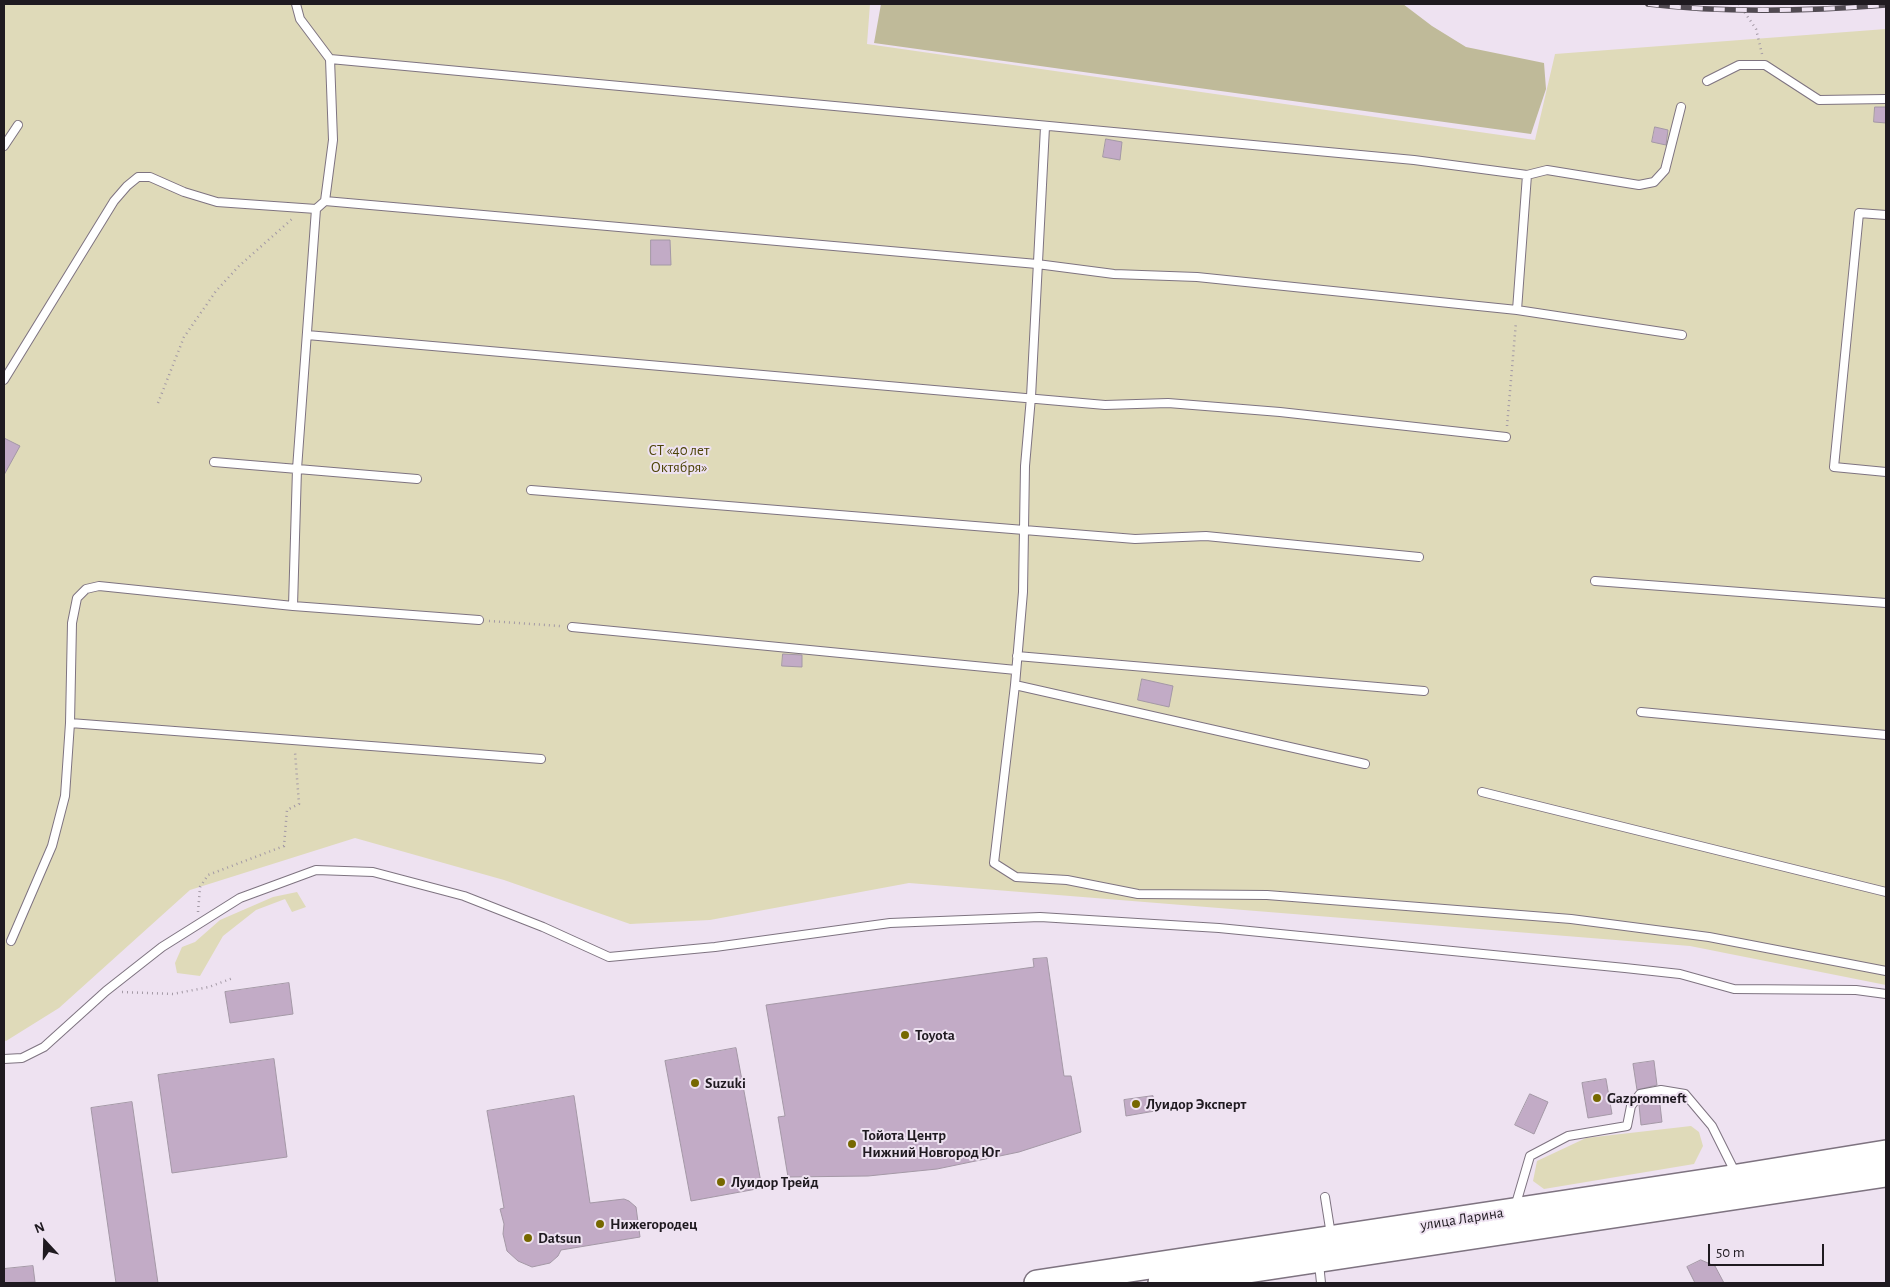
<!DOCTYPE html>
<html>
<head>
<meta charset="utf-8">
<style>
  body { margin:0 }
  #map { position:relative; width:1890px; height:1287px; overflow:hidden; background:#eee2f1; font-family:"Alegreya Sans",sans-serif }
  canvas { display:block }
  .frame { position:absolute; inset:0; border:5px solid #1f1a20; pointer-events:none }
  .north { position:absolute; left:20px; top:1217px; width:50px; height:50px; -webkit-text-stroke:4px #eee2f1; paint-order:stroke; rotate:339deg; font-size:14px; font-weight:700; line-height:20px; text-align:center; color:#1f1a20 }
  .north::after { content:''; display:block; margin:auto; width:18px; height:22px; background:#1f1a20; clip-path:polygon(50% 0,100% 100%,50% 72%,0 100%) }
  .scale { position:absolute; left:1708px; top:1244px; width:116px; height:22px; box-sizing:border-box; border:2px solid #1f1a20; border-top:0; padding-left:6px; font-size:15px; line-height:18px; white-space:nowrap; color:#1f1a20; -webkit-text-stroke:4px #eee2f1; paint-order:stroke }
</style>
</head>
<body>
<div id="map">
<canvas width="1890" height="1287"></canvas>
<div class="frame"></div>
<div class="north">N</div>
<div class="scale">50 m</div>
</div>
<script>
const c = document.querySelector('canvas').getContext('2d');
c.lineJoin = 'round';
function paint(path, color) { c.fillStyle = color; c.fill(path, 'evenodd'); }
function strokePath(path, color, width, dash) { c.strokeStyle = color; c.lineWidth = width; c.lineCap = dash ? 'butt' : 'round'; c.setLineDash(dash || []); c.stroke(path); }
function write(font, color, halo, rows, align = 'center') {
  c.font = font + ' "Alegreya Sans",sans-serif'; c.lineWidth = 4; c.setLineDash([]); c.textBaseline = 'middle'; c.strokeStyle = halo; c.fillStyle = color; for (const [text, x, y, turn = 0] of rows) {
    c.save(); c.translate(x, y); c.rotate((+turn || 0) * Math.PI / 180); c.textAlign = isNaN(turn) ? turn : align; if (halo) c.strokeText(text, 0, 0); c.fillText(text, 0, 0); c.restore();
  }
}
paint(new Path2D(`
  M4 4H870L867 44 1535 140 1555 54 1886 29V985L1690 946 909 883 710 920 630 924 504 880 355 838 190 890 59 1008 6 1041 4 1040Z
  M297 892 306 907 292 912 285 899 256 910 223 936 200 976 177 973 175 963 182 947 195 942 220 920 273 897Z
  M1691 1126 1699 1132 1703 1146 1694 1164 1544 1189 1533 1181 1537 1161 1586 1138Z`), '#dfdab9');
paint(new Path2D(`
  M881 4H1403L1432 26 1466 47 1544 63 1546 89 1531 134 874 43Z`), '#bfba99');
const building = new Path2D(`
  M1875 107H1886V123L1874 122Z
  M1655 127 1668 130 1666 145 1652 142Z
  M1106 139 1122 142 1120 160 1103 157Z
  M651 240H670L671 265H651Z
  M4 438 20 446 4 475Z
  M783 654 802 655V667L782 666Z
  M1142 679 1173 686 1169 707 1138 700Z
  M1047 958 1064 1076H1071L1081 1132 1019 1152 937 1169 868 1176 788 1177 778 1117 785 1116 766 1005 1034 967 1033 959Z
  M289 983 293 1014 230 1023 225 992Z
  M736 1048 762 1188 691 1201 665 1061Z
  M274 1059 287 1157 172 1173 158 1075Z
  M1654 1061 1657 1085 1637 1090 1633 1064Z
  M1606 1079 1612 1114 1588 1118 1582 1083Z
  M1530 1094 1548 1102 1534 1134 1515 1125Z
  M574 1096 590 1203 624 1199 629 1201 636 1207 640 1237 561 1250 558 1256 550 1263 532 1267 518 1261 507 1251 503 1234 504 1224 500 1209 504 1208 487 1111Z
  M1153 1096 1155 1111 1126 1116 1124 1100Z
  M1659 1096 1662 1122 1641 1125 1639 1105 1643 1099Z
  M132 1102 158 1283H116L91 1108Z
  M1701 1260 1715 1266 1724 1283H1695L1687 1267Z
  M33 1266 35 1282 4 1283V1269Z`);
paint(building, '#c2abc6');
strokePath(building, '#a498a6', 1);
const lane = new Path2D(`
  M330 59 1414 160 1527 175 1547 170 1639 185 1654 182 1665 170 1681 107
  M1707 81 1739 65H1765L1819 100 1886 99
  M1045 127 1031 397 1025 466 1023 592 1015 685 994 863 1016 877 1067 880 1138 894 1267 895 1571 919 1709 937 1886 971
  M4 146 18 125
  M325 201 1037 264 1114 274 1197 277 1517 310 1682 335
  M1886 215 1859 213 1834 467 1886 472
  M1517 310 1527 175
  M307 335 1105 405 1168 403 1280 412 1506 437
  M4 380 114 201 127 186 138 177H150L184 192 217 202 316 209
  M214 462 417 479
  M531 490 1135 539 1206 536 1419 557
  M1595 581 1886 603
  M293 606 297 469 316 209 325 201 333 140 330 59 300 19 296 4
  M479 620 293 606 99 586 86 589 77 598 72 623 70 723 541 759
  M572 627 1016 670
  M1017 656 1424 691
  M1015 685 1365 764
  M1641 712 1886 735
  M1482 792 1886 892
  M11 941 52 846 65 796 70 723
  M4 1059 22 1058 44 1047 106 991 162 947 240 898 316 870 373 872 464 896 543 927 609 957 715 947 890 923 1040 917 1219 928 1625 968 1680 974 1734 989 1856 990 1886 994
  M1325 1197 1331 1235
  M1515 1207 1530 1156 1568 1136 1627 1126 1631 1106 1640 1094 1661 1090 1685 1094 1712 1126 1736 1174
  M1319 1263 1321 1283`);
const primary = new Path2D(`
  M1037 1283 1738 1177 1886 1153
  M1161 1283 1886 1174`);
strokePath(lane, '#7e7380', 10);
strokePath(primary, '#7e7380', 28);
strokePath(new Path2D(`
  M1739 4 1756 29 1762 54
  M158 403 184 337 216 291 239 266 292 219
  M1507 426 1516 322
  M489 621 560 626
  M198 912 200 887 208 875 284 846 287 810 299 804 295 752
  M122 992 173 994 209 987 233 978`), '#a399a5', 2.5, [1, 4]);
strokePath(lane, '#fff', 8);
strokePath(primary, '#fff', 25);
const rail = new Path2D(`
  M1648 4C1724 13 1810 11 1886 5`);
strokePath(rail, '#514a52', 5.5);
strokePath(rail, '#eee2f1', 4, [11]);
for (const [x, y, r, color] of [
  [905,1035,5,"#766800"],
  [695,1083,5,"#766800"],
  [1597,1098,5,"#766800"],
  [1136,1104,5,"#766800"],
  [852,1144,5,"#766800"],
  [721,1182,5,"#766800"],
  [600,1224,5,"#766800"],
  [528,1238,5,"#766800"]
]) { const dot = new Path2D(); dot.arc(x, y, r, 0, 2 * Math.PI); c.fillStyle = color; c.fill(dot); strokePath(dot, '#eee2f1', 2); }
write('15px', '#4c4307', '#eee2f1', [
  ["СТ «40 лет",679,450],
  ["Октября»",679,467]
]);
write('bold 15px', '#1f1a20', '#eee2f1', [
  ["Toyota",915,1035],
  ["Suzuki",705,1083],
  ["Gazpromneft",1607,1098],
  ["Луидор Эксперт",1146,1104],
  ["Тойота Центр",862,1135],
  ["Нижний Новгород Юг",862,1152],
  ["Луидор Трейд",731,1182],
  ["Нижегородец",610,1224],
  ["Datsun",538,1238]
], 'left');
write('15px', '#1f1a20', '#eee2f1', [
  ["улица Ларина",1462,1219,-9]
]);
</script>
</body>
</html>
